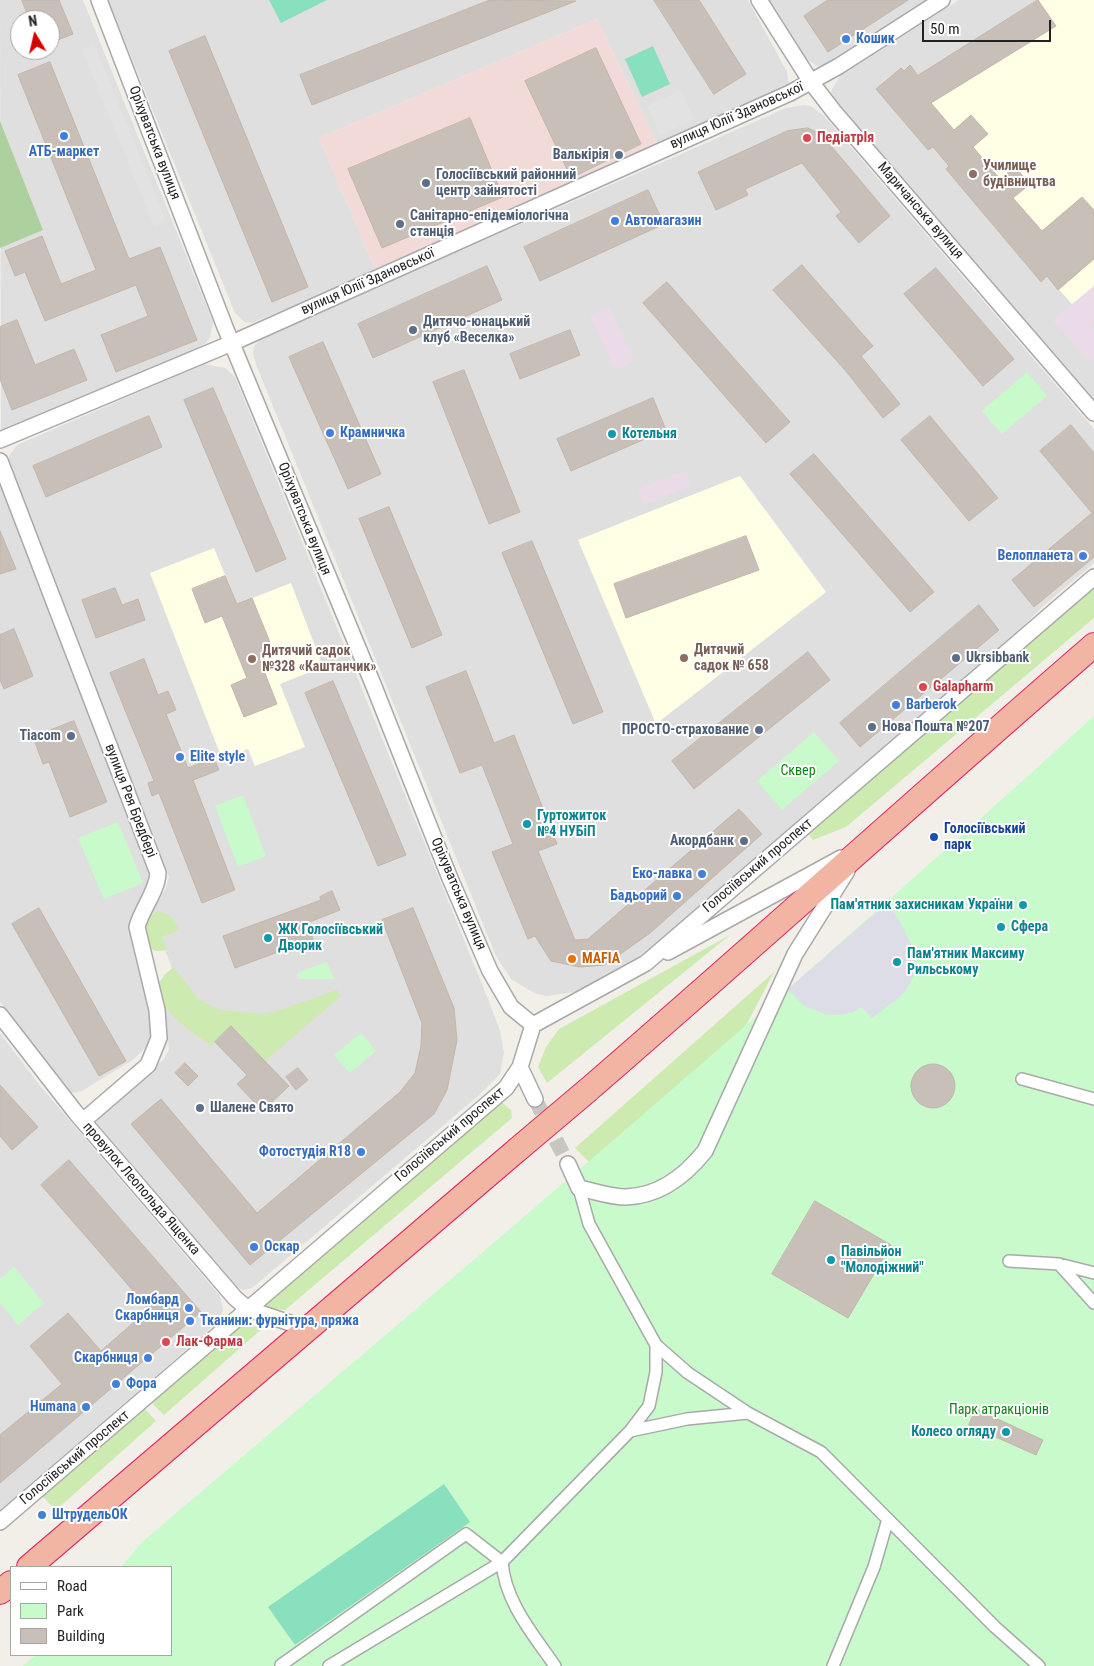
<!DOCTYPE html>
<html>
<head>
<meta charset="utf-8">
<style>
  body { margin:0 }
  #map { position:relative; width:1094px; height:1666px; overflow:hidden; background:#f2efe9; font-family:"Roboto Condensed",sans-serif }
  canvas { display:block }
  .legend { position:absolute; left:10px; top:1566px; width:162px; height:90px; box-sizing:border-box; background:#fff; border:1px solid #a7a7a7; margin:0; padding:6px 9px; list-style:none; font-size:15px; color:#222 }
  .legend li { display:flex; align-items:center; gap:10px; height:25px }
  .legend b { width:25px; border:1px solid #a7a7a7 }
  .north { position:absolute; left:10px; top:10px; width:50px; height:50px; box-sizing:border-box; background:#fff; border:1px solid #a7a7a7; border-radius:50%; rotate:351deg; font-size:14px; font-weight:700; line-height:20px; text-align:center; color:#222 }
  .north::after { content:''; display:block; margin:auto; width:18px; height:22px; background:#d40000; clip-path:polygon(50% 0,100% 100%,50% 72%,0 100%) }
  .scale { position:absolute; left:922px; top:20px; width:129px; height:22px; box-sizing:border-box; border:2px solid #222; border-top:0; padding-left:6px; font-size:15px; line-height:18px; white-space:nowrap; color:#222; -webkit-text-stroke:4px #fff; paint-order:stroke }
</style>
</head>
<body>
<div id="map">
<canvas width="1094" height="1666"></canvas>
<ul class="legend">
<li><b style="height:6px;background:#fff"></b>Road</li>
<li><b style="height:14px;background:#c8facc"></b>Park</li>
<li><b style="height:14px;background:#c7bfb8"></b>Building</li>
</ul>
<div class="north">N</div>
<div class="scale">50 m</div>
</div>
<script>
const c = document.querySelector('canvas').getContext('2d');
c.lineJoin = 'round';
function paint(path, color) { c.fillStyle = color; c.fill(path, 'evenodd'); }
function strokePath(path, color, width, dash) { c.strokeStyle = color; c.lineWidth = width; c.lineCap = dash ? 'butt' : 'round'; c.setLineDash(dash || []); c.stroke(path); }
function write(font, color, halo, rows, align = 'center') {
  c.font = font + ' "Roboto Condensed",sans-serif'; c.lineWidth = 4; c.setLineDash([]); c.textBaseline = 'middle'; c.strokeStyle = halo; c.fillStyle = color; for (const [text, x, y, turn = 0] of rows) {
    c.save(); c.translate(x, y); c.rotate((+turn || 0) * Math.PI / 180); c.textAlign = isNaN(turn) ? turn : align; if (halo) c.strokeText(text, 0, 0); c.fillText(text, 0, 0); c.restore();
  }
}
paint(new Path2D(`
  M0 0H83L213 322 210 337 206 343 192 352 9 431H1ZM20 20H50V50H20Z
  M108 0H748L787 72 789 86 658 146 597 19 319 138 376 271 252 323 245 322 235 313Z
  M769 0H930L827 66 819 67 807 60Z
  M959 0H1094V405L831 96 832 89 840 76Z
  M803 105 811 106 824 116 1094 429V563L1042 607 1002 648 653 948 576 992 546 996 534 993 511 979 496 956 257 367 253 354 254 347 261 338 786 108Z
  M204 364 225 368 235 377 488 999 500 1031 504 1053 500 1074 478 1096 252 1288 243 1290 237 1287 97 1124 96 1120 101 1111 163 1060 169 1050 166 1019 159 982 172 968 165 950 156 951 147 916 165 890 169 877 9 464V456L17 445Z
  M0 485 149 870 147 886 131 917 129 928 151 1017 150 1039 146 1047 134 1059 82 1091 75 1093 70 1092 0 1002Z
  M0 1033 41 1087 220 1296 223 1310 219 1320 202 1336 0 1511Z`), '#e0dfdf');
paint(new Path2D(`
  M597 19 658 146 376 271 319 138Z`), '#f2dad9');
paint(new Path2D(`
  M1094 286V320L1089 324 1094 330V358L1089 362 1053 320Z
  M609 307 634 361 615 370 590 316Z
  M685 471 691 486 644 504 638 489Z`), '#ebdbe8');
paint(new Path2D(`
  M1038 0H1094V286L1072 304 1047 276 1041 282 990 222 993 219 933 147 928 150 876 89 901 68 904 71 910 65 919 75Z
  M740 476 826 592 656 724 578 540Z
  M214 548 237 604 291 583 323 667 280 684 305 747 255 766 248 749 222 759 150 573Z`), '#ffffe5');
paint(new Path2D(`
  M1094 587V618L846 827 813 840 808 833Z
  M156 912C170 912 174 918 179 930L162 937 167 950 156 951 148 947 144 926 147 916Z
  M730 935 547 1083 538 1067 546 1047 559 1029Z
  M174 967 198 999 220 1010 263 1014 280 1010 337 990 341 996 265 1061 232 1026 211 1046C189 1029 132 995 174 967Z
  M774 972 684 1144 594 1167 575 1148Z
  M500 1101 511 1110 512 1118 285 1310 261 1307Z
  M237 1326 264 1327 164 1415 152 1403Z
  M144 1408 156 1421 56 1510 41 1495Z`), '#cdebb0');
paint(new Path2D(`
  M0 121 43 230 0 248Z`), '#add19e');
paint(new Path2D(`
  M1027 372 1047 396 1002 434 982 411Z
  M1094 716V1666H23L36 1655H171V1567H121L141 1543C461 1271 783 999 1094 716Z
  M814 732 839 761 782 810 757 781Z
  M243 795 266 856 238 867 215 806Z
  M118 822 143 883 104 899 78 838Z
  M327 962 334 979H300L297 973Z
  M361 1033 376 1051 350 1073 334 1055Z
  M14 1267 44 1303 18 1325 0 1303V1279Z`), '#c8facc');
paint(new Path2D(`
  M269 0H327L281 23Z
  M653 46 670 84 642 97 625 59Z
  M444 1484 470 1522 295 1645 268 1607Z`), '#88e0be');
paint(new Path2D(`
  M94 44 166 221 154 226 82 50Z
  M681 90 694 120 660 135 647 106Z`), '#e2e2e2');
paint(new Path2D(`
  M887 903 899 920 912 946 915 962 914 975 908 987 900 997 872 1018 861 1007 852 1013 837 1015 824 1014 803 1005 788 989Z`), '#dddde8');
const building = new Path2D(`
  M22 0H59L73 34 50 43V20H30Z
  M490 0 576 1 312 105 300 75Z
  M654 0H699L746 74 714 94Z
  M828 0H908L828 52 804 16Z
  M1038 0 1056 26 931 103 954 130 971 115 988 134 973 147 1000 179 1015 167 1030 184 1013 198 1042 231 1082 197 1094 210V259L1058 290 1047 276 1041 282 946 169 949 166 933 147 928 150 876 89 901 68 904 71 910 65 918 75Z
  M205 36 308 287 272 302 169 51Z
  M596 48 641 144 571 178 525 81Z
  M50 62 129 259 160 247 197 340 116 372 101 335 148 316 136 285 45 321 25 272 15 276 5 251 42 236 61 284 96 270 18 75Z
  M470 118 503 197 382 248 348 169Z
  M808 128 822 135 890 216 859 243 836 216 841 212 802 163 745 189 748 195 716 210 698 172 787 131Z
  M648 190 664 224 540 281 524 247Z
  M802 265 873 346 861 356 900 404 883 418 845 370 773 290Z
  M487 266 502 300 373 358 358 324Z
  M936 268 1014 359 983 386 904 294Z
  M667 282 790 422 766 443 643 303Z
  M17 320 35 365 74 349 87 380 12 410 0 379V327Z
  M570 330 580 355 520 379 510 354Z
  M323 342 381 474 348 489 289 357Z
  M464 370 520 512 489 524 433 382Z
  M213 388 286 559 256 572 184 400Z
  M653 398 666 430 571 471 557 439Z
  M149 416 162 447 46 497 33 466Z
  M930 416 998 498 969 521 901 440Z
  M1071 425 1094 453V557L1034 607 1012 580 1092 513 1040 451Z
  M814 454 934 592 910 612 790 474Z
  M389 507 442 635 412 648 359 519Z
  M0 531 16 569 0 574Z
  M746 536 759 570 626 618 614 584Z
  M532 541 603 712 573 724 502 553Z
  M225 576 237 604 252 598 274 652 259 658 277 704 244 717 231 685 247 678 222 616 205 623 192 589Z
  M115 588 122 605 138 599 145 620 96 638 82 600Z
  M979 605 999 630 860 747 840 723Z
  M14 629 33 676 4 689 0 680V635Z
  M808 652 830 680 694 789 672 761Z
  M144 659 158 695 168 691 176 710 166 714 188 768 214 758 219 770 193 780 235 890 202 903 159 793 152 796 148 783 154 781 110 673Z
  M466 671 494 743 514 735 557 844 538 851 575 940 588 939 739 809 762 834 650 933 605 965 580 967 551 961 535 936 528 939 492 852 513 844 482 765 460 773 426 687Z
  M333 681 406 855 378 866 305 693Z
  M74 721 107 802 70 817 49 762 43 764 33 737Z
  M332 891 340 910 307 923 313 939 235 968 223 936 321 900 320 897Z
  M39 908 126 1061 99 1076 12 924Z
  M413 908 454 1008 457 1040 447 1090 434 1114 250 1265 131 1124 161 1099 257 1213 400 1092 415 1073 421 1046 422 1023 382 920Z
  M231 1026 289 1086 269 1105 263 1099 257 1105 237 1084 247 1075 215 1042Z
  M185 1063 198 1076 188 1086 175 1073Z
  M911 1086a22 22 0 1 1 44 0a22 22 0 1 1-44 0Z
  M298 1068 308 1080 296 1090 286 1077Z
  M0 1085 38 1127 12 1150 0 1136Z
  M69 1160 201 1312 0 1483V1435L62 1384 30 1346 68 1313 101 1351 149 1309 41 1185Z
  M815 1201 891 1245 848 1318 772 1274Z
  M976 1409 1043 1440 1036 1455 969 1425Z`);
paint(building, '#c7bfb8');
strokePath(building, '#c4b6ab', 1);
strokePath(new Path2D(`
  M535 1099 568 1164`), '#c8c6c1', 15, [15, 8]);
const pedestrian = new Path2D(`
  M1022 1079 1094 1099
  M579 1188 589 1224 656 1345 688 1373 748 1413 821 1452 995 1627 1039 1666
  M1009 1261 1059 1264 1094 1273
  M1059 1264 1094 1303
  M630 1431 687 1419 748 1413
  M281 1665 466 1534 502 1562C505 1602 533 1634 555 1666
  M329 1666 502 1562 630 1431 649 1406 656 1372V1345
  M833 1666 874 1567 888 1519`);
const minor = new Path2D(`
  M99 0 225 327 373 684 449 876 490 971 511 1007 533 1025
  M759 0 811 82 835 113 1094 413
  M0 440 232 343 790 93 839 66 942 0
  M0 461 158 873C157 892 142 908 137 927L157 1010 159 1038 148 1065 83 1121
  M668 952 841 858
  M0 1015 76 1113 235 1298 248 1309 308 1329
  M520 1067 535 1099
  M568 1164 579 1188C594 1191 611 1197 626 1197 659 1196 685 1176 705 1151L795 954 847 871
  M0 1522 506 1088 520 1067 533 1025 646 963 1094 577`);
const trunk = new Path2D(`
  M588 1090C758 943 924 792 1094 645
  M29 1567 517 1150
  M0 1592 11 1583`);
strokePath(pedestrian, '#a9a9a9', 14);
strokePath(minor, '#a9a9a9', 18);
strokePath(trunk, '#dc2a67', 26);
strokePath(pedestrian, '#fff', 11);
strokePath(minor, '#fff', 15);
strokePath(trunk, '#f2b4a3', 24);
const trunkBridge = new Path2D(`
  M517 1150 588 1090`);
strokePath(trunkBridge, '#dc2a67', 26, []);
strokePath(trunkBridge, '#f2b4a3', 24);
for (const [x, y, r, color] of [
  [846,39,5,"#3f7fe0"],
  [64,136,5,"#3f7fe0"],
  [807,138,5,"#e0444e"],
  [619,155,5,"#5c6f8a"],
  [973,174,5,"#8d6e63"],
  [426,183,5,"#5c6f8a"],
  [615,221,5,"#3f7fe0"],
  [400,224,5,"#5c6f8a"],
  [413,330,5,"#5c6f8a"],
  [330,433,5,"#3f7fe0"],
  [612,434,5,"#0f9aa8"],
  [1083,556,5,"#3f7fe0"],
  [684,658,5,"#8d6e63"],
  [956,658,5,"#5c6f8a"],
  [252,659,5,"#8d6e63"],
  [923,687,5,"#e0444e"],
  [896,705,5,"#3f7fe0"],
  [872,727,5,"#5c6f8a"],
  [759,730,5,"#5c6f8a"],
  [71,736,5,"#5c6f8a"],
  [180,757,5,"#3f7fe0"],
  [527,824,5,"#0f9aa8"],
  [934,837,5,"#1a4fb4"],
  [744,841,5,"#5c6f8a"],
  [702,874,5,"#3f7fe0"],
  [677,896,5,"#3f7fe0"],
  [1023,905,5,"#0f9aa8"],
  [1001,927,5,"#0f9aa8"],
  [268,938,5,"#0f9aa8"],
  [572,959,5,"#e8710a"],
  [897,962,5,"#0f9aa8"],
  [200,1108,5,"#5c6f8a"],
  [361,1152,5,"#3f7fe0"],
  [254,1247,5,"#3f7fe0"],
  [831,1260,5,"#0f9aa8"],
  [189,1308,5,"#3f7fe0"],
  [190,1321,5,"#3f7fe0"],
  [166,1342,5,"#e0444e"],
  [148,1358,5,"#3f7fe0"],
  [116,1384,5,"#3f7fe0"],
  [86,1407,5,"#3f7fe0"],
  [1006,1432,5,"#0f9aa8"],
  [42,1515,5,"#3f7fe0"]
]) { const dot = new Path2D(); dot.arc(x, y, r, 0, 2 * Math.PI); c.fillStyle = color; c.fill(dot); strokePath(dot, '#fff', 2); }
write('bold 14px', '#366cbe', '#fff', [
  ["Кошик",856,39],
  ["АТБ-маркет",64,152,"center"],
  ["Автомагазин",625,221],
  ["Крамничка",340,433],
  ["Велопланета",1073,556,"right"],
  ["Barberok",906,705],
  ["Elite style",190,757],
  ["Еко-лавка",692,874,"right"],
  ["Бадьорий",667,896,"right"],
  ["Фотостудія R18",351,1152,"right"],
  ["Оскар",264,1247],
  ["Ломбард",179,1300,"right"],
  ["Скарбниця",179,1316,"right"],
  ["Тканини: фурнітура, пряжа",200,1321],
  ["Скарбниця",138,1358,"right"],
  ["Фора",126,1384],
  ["Humana",76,1407,"right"],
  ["ШтрудельОК",52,1515]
], 'left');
write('14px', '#222', '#fff', [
  ["вулиця Юлії Здановської",737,116,-24],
  ["Оріхуватська вулиця",154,143,69],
  ["Маричанська вулиця",920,211,49],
  ["вулиця Юлії Здановської",368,282,-24],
  ["Оріхуватська вулиця",304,519,68],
  ["вулиця Рея Бредбері",130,801,69],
  ["Голосіївський проспект",758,866,-40],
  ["Оріхуватська вулиця",458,894,67],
  ["Голосіївський проспект",450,1135,-40],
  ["провулок Леопольда Ященка",141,1189,49],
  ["Голосіївський проспект",75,1458,-40]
]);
write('bold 14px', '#be3a42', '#fff', [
  ["ПедіатрІя",817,138],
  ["Galapharm",933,687],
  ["Лак-Фарма",176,1342]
], 'left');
write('bold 14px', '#4e5e75', '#fff', [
  ["Валькірія",609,155,"right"],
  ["Голосіївський районний",436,175],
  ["центр зайнятості",436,191],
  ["Санітарно-епідеміологічна",410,216],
  ["станція",410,232],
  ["Дитячо-юнацький",423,322],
  ["клуб «Веселка»",423,338],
  ["Ukrsibbank",966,658],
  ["Нова Пошта №207",882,727],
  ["ПРОСТО-страхование",749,730,"right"],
  ["Tiacom",61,736,"right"],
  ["Акордбанк",734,841,"right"],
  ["Шалене Свято",210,1108]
], 'left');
write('bold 14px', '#785e54', '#fff', [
  ["Училище",983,166],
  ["будівництва",983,182],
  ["Дитячий",694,650],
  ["садок № 658",694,666],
  ["Дитячий садок",262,651],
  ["№328 «Каштанчик»",262,667]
], 'left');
write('bold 14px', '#0d838f', '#fff', [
  ["Котельня",622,434],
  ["Гуртожиток",537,816],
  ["№4 НУБіП",537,832],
  ["Пам'ятник захисникам України",1013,905,"right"],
  ["Сфера",1011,927],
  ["ЖК Голосіївський",278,930],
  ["Дворик",278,946],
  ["Пам'ятник Максиму",907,954],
  ["Рильському",907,970],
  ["Павільйон",841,1252],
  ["\"Молодіжний\"",841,1268],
  ["Колесо огляду",996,1432,"right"]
], 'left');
write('14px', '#0c8416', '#fff', [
  ["Сквер",798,771],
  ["Парк атракціонів",999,1410]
]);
write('bold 14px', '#164399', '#fff', [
  ["Голосіївський",944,829],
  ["парк",944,845]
], 'left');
write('bold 14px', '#c56008', '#fff', [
  ["MAFIA",582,959]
], 'left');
</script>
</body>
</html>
